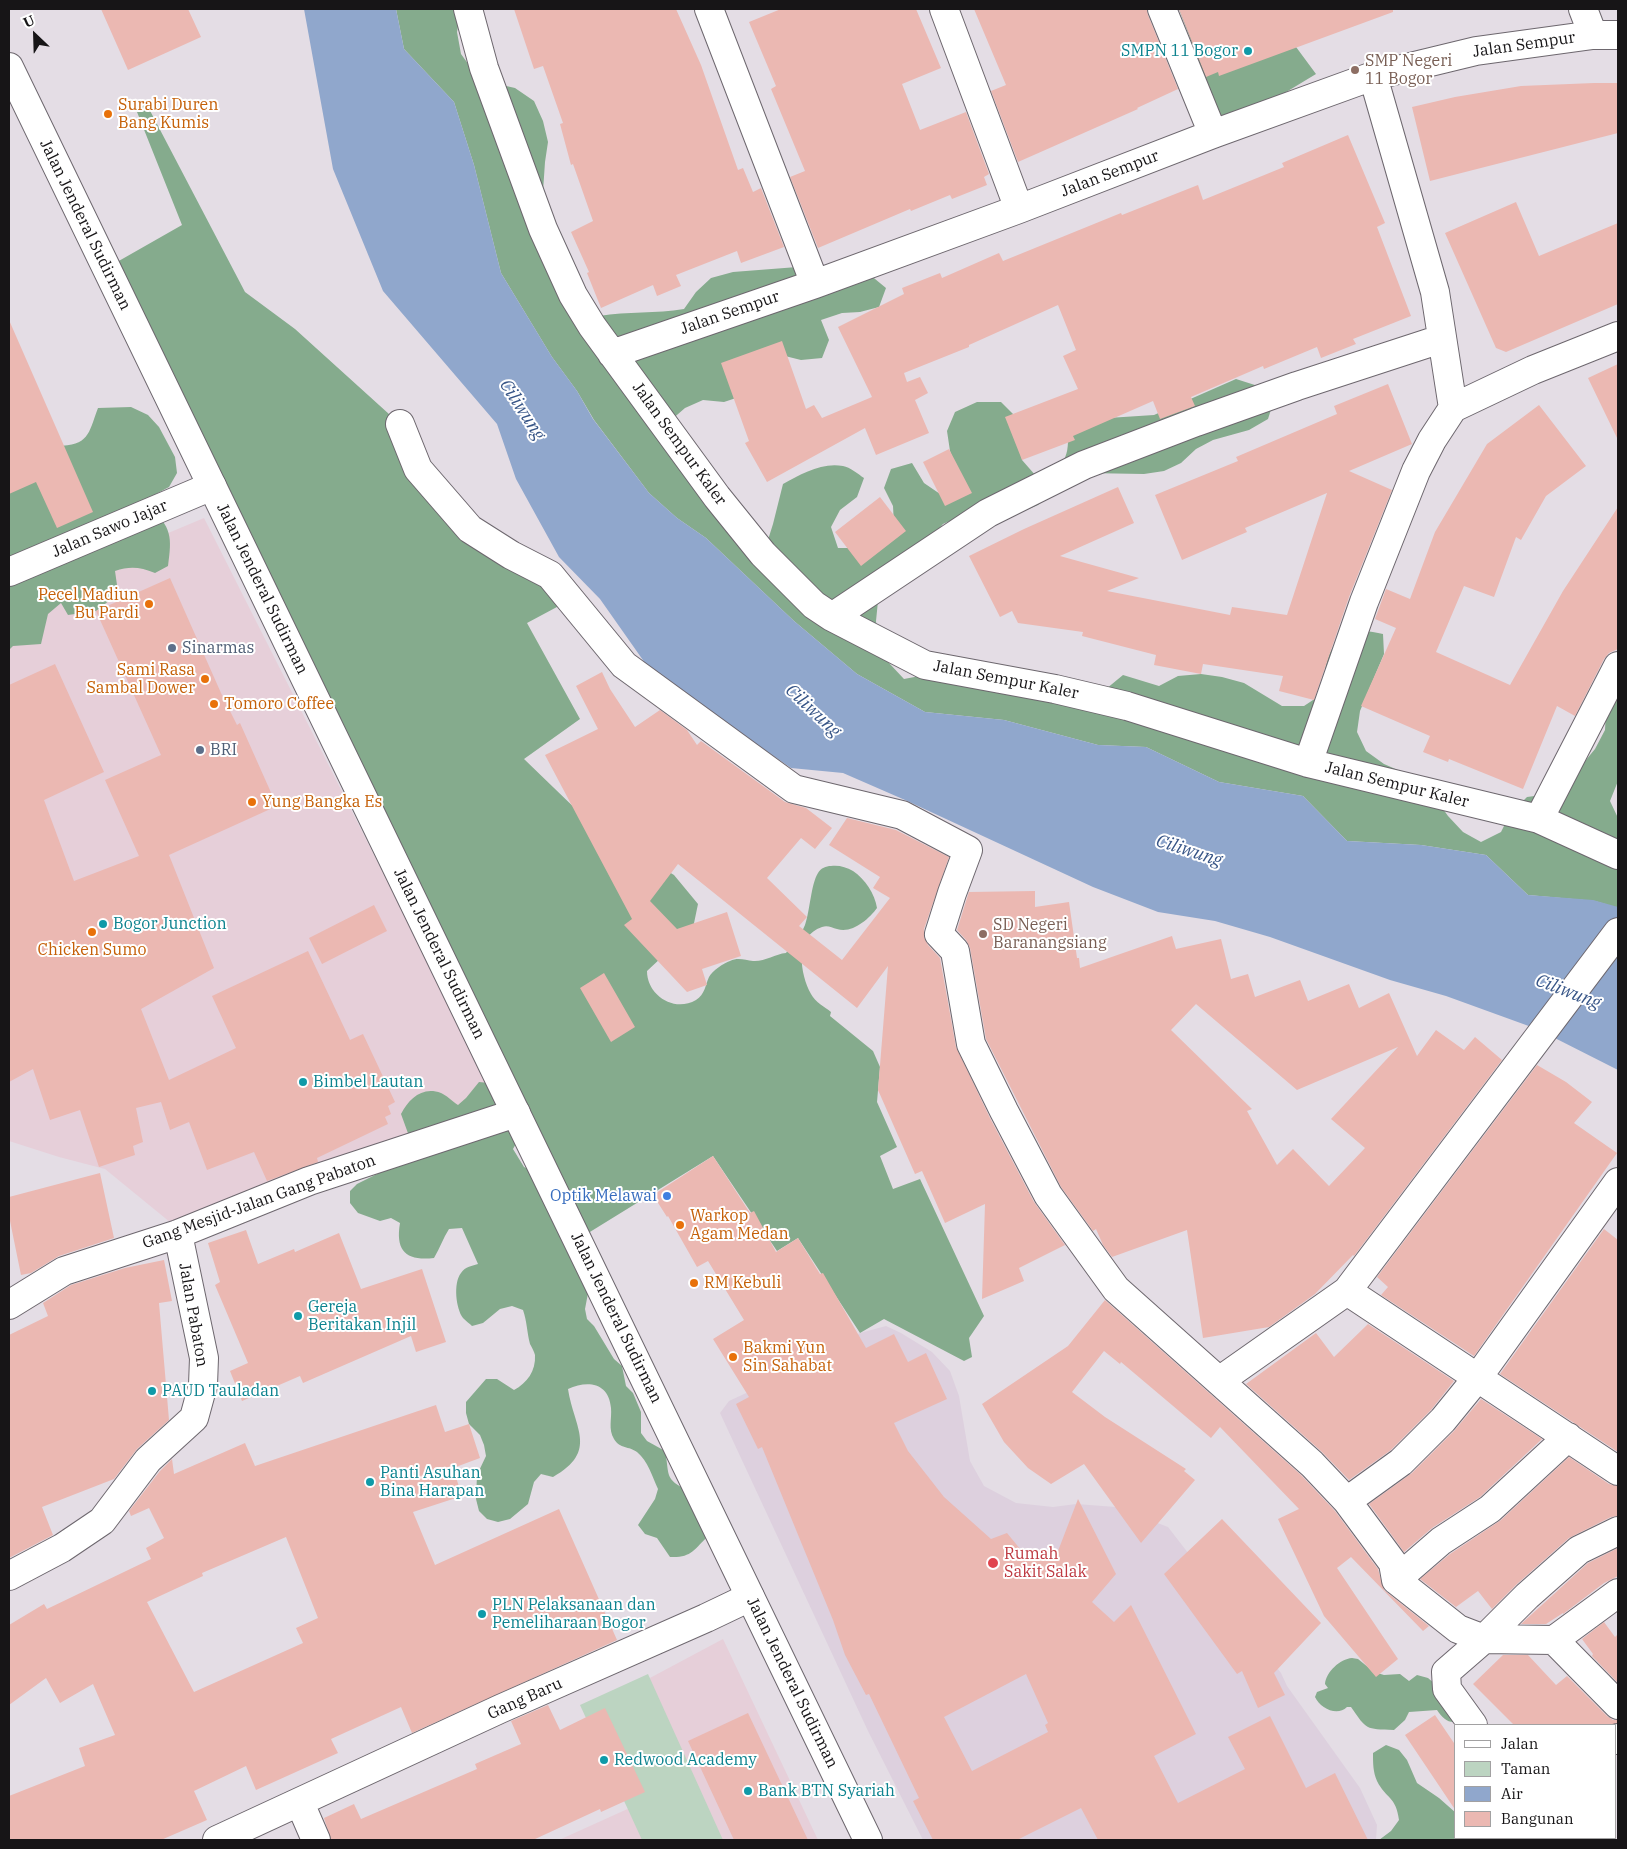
<!DOCTYPE html>
<html>
<head>
<meta charset="utf-8">
<style>
  body { margin:0 }
  #map { position:relative; width:1627px; height:1849px; overflow:hidden; background:#e4dde5; font-family:"IBM Plex Serif",serif }
  canvas { display:block }
  .frame { position:absolute; inset:0; border:10px solid #171517; pointer-events:none }
  .legend { position:absolute; left:1454px; top:1724px; width:162px; height:115px; box-sizing:border-box; background:#fff; border:1px solid #a2a1a2; margin:0; padding:6px 9px; list-style:none; font-size:15px; color:#171517 }
  .legend li { display:flex; align-items:center; gap:10px; height:25px }
  .legend b { width:25px; border:1px solid #a2a1a2 }
  .north { position:absolute; left:10px; top:10px; width:50px; height:50px; -webkit-text-stroke:4px #fff; paint-order:stroke; rotate:336deg; font-size:14px; font-weight:700; line-height:20px; text-align:center; color:#171517 }
  .north::after { content:''; display:block; margin:auto; width:18px; height:22px; background:#171517; clip-path:polygon(50% 0,100% 100%,50% 72%,0 100%) }
</style>
</head>
<body>
<div id="map">
<canvas width="1627" height="1849"></canvas>
<div class="frame"></div>
<ul class="legend">
<li><b style="height:6px;background:#fff"></b>Jalan</li>
<li><b style="height:14px;background:#bcd4c1"></b>Taman</li>
<li><b style="height:14px;background:#90a7cc"></b>Air</li>
<li><b style="height:14px;background:#ebb8b2"></b>Bangunan</li>
</ul>
<div class="north">U</div>
</div>
<script>
const c = document.querySelector('canvas').getContext('2d');
c.lineJoin = 'round';
function paint(path, color) { c.fillStyle = color; c.fill(path, 'evenodd'); }
function strokePath(path, color, width, dash) { c.strokeStyle = color; c.lineWidth = width; c.lineCap = dash ? 'butt' : 'round'; c.setLineDash(dash || []); c.stroke(path); }
function write(font, color, halo, rows, align = 'center') {
  c.font = font + ' "IBM Plex Serif",serif'; c.lineWidth = 4; c.setLineDash([]); c.textBaseline = 'middle'; c.strokeStyle = halo; c.fillStyle = color; for (const [text, x, y, turn = 0] of rows) {
    c.save(); c.translate(x, y); c.rotate((+turn || 0) * Math.PI / 180); c.textAlign = isNaN(turn) ? turn : align; if (halo) c.strokeText(text, 0, 0); c.fillText(text, 0, 0); c.restore();
  }
}
paint(new Path2D(`
  M204 518 503 1111 176 1227 105 1169 59 1157 9 1141V600Z
  M723 1639 818 1840H559L654 1797 633 1687Z`), '#e6cfd9');
paint(new Path2D(`
  M886 1326 901 1333 932 1352 950 1371 959 1396 970 1461 984 1486 1016 1503 1053 1507 1076 1504 1116 1507 1168 1527 1281 1673 1287 1686 1360 1788 1377 1825 1376 1840H923L868 1731 720 1413 729 1401 772 1381 831 1346 860 1333Z`), '#ddd0de');
paint(new Path2D(`
  M648 1674 723 1840H642L580 1705Z`), '#bcd4c1');
paint(new Path2D(`
  M396 9H461L457 32 461 54 474 72 493 83 515 88 534 101 543 121 548 142 545 162 542 206 599 316C628 311 656 314 684 309L696 292 711 278 733 272 823 265 846 267 869 274 886 288 879 307 860 312 842 313 821 320 829 340 822 358 801 360 781 355 742 396 724 402 703 400 685 408 670 421 767 543 773 524 783 484C801 474 822 462 843 466 850 467 858 474 864 478L857 497 840 510 831 527 838 548H860L894 525 893 506 884 488 891 469 912 463 924 483 943 496 957 471 950 451 947 431 955 412 977 402H1001L1017 418 1022 460 1036 476C1063 466 1069 462 1068 432L1108 418 1154 415 1236 379 1258 386 1274 400 1268 419 1249 430 1213 440 1196 449 1181 463 1164 471 1144 474 1086 473 1054 492 1038 505 1017 514 999 518 961 516 943 524 878 601 876 621 878 642 889 663 904 679 925 675 1106 689 1123 675 1159 686 1178 676 1201 674 1222 677 1244 683 1282 706H1304L1322 694C1325 668 1326 635 1360 631 1366 630 1376 633 1383 634L1384 654 1360 711 1357 732 1366 751 1384 764 1423 781 1448 816 1463 832 1481 842 1501 832 1510 814 1527 797 1550 794 1581 766 1595 749 1605 730 1606 711 1618 690V781L1610 801 1618 818V908L1595 901 1528 895 1486 855 1421 845 1347 841 1303 796 1219 782 1146 747 1098 745 1004 720 925 712 857 674 794 621 706 538 677 518 649 493 594 420 577 391 552 357 501 273 474 165 454 102 404 49Z
  M1179 9H1268L1316 74 1225 129Z
  M146 103 245 292 295 329 400 424 417 467 570 600 527 623 580 719 524 759 613 845 659 866 674 875 698 904 693 928 647 971C647 995 674 1013 696 1000 705 994 705 986 709 977 712 971 724 963 730 961 738 957 745 960 753 961 764 962 775 954 786 953 792 944 801 935 805 925 810 911 811 884 818 873 821 868 826 866 831 866 839 865 846 867 853 871 865 879 875 894 877 908 869 919 852 934 837 929 832 928 828 925 822 927 794 936 800 974 811 994 815 1002 825 1007 831 1012L830 1016 873 1051 880 1067 877 1102 897 1147 880 1156 893 1189 920 1179 984 1316 969 1338 972 1357 964 1361 884 1319 860 1333 798 1238 777 1251 713 1156 585 1235 589 1288 585 1309 587 1319 594 1326 614 1359 622 1366 626 1386 633 1393 641 1412V1433L647 1441 665 1451C670 1474 663 1479 689 1491L708 1536C694 1550 691 1558 670 1557L657 1538 645 1534 638 1525 655 1499 658 1489C652 1476 648 1461 637 1452 629 1446 620 1449 614 1439 608 1429 612 1419 611 1408 609 1382 587 1380 568 1389 574 1428 599 1451 553 1477L541 1474 534 1482 528 1504 510 1519 498 1522 487 1519 479 1511 476 1499 477 1475 486 1456 484 1445 480 1435 469 1424 466 1413V1402L486 1379H497L514 1390C527 1383 536 1371 535 1355 534 1351 532 1348 530 1344 527 1333 527 1321 523 1310L512 1306 500 1309 483 1323 472 1326C470 1324 466 1321 463 1318 456 1309 453 1283 461 1273 465 1267 471 1266 478 1264L462 1228 449 1229C443 1238 440 1248 434 1258 407 1261 395 1252 400 1223L391 1218 380 1221 358 1213 350 1203V1191L357 1184 387 1169 409 1136 401 1114C409 1099 422 1086 441 1093 446 1095 452 1101 458 1105L466 1098 479 1082 489 1083 117 262 182 225 137 112ZM524 1129 533 1171 524 1167 513 1149Z
  M131 407 148 415 159 427 175 457 177 473 169 487 156 494 149 507C172 527 172 537 168 566L155 573C140 567 130 566 115 571L117 585 110 600 96 611 68 615 61 603 48 614 41 644 13 646 9 650V483L20 481 57 446C89 445 88 435 98 408Z
  M1352 1658 1358 1659 1374 1672 1384 1675 1400 1674 1409 1681 1417 1675 1428 1678 1435 1684 1456 1722C1447 1723 1442 1717 1437 1710L1409 1712 1405 1720 1394 1730C1365 1729 1367 1730 1351 1707H1347C1337 1717 1320 1708 1315 1697L1317 1692 1328 1688 1325 1684C1326 1672 1340 1659 1352 1658Z
  M1386 1745 1399 1750 1407 1760 1417 1783 1439 1798 1456 1813V1838H1475L1474 1840H1379L1391 1831 1399 1820C1396 1796 1386 1799 1377 1781 1373 1772 1373 1763 1373 1753Z`), '#85ab8d');
paint(new Path2D(`
  M304 9H396L404 49 454 102 474 165 501 273 552 357 577 391 593 419 649 493 677 518 706 538 794 621 857 674 925 712 1004 720 1098 745 1146 747 1219 782 1303 796 1347 841 1421 845 1486 855 1528 895 1593 900 1618 907V1070L1537 1029 1446 996 1390 980 1270 937 1215 921 1158 912 1093 887 905 800 843 773 791 768 701 706 645 663 600 599 559 557 516 479 497 424 383 291 333 169Z`), '#90a7cc');
paint(new Path2D(`
  M101 9H188L201 37 128 70Z
  M514 9H676L701 65 738 170 743 168 753 192 761 188 784 247 741 263 737 251 676 275 681 286 657 296 653 285 601 308 587 273 589 272 571 232 593 221 573 164 571 165 560 124 563 123 543 66 534 69Z
  M781 9H916L941 68 902 84 920 130 966 112 989 174 984 177 987 185 952 199 950 195 911 211 910 209 818 248 790 177 805 171 771 89 776 86 749 22Z
  M974 9H1147L1148 15 1178 89 1137 108 1138 109 1018 162 991 91 1006 85Z
  M1179 9H1393V12L1219 76 1218 72 1206 77Z
  M1594 83H1618V133L1430 181 1412 107 1455 97 1521 86Z
  M1348 135 1385 223 1377 227 1411 316 1353 339 1356 344 1321 358 1317 347 1264 369 1263 366 1191 397 1195 406 1160 419 1153 401 1073 436 1075 440 1022 460 1005 417 1078 389 1063 356 1076 350 1058 305 969 345V347L904 373 907 382 920 377 928 393 915 400 929 433 876 455 865 428 767 482 745 443 749 441 721 363 782 341 806 409 814 405 822 418 872 397 838 327 904 294 902 288 940 273 942 278 999 253 1003 261 1121 213 1122 215 1198 185 1203 200 1284 167 1282 163Z
  M1516 202 1539 256 1618 223V304L1506 352 1496 348 1445 233Z
  M9 320 93 512 57 528 36 482 9 494Z
  M1618 364V440L1588 378Z
  M1388 384 1412 444 1349 471 1392 490 1349 597 1314 700 1279 691 1283 676 1203 664 1201 674 1154 665 1156 655 1082 636 1083 632 1018 623 1012 611 1000 617 969 556 1024 529 1118 487 1134 523 1060 556 1139 578 1107 591 1230 615 1232 607 1287 615 1327 493 1245 528 1247 532 1182 560 1155 495 1238 461 1236 457 1337 414 1334 406Z
  M1539 405 1586 466 1546 496 1521 540 1516 537 1494 597 1464 586 1436 652 1510 685 1563 591 1618 507V649L1609 653 1604 659 1575 716 1557 706 1523 789 1449 759 1448 762 1423 752 1430 736 1361 706 1396 628 1375 619 1386 589 1410 599 1435 532 1487 444Z
  M949 449 972 493 945 506 923 462Z
  M880 497 906 531 861 566 835 532Z
  M170 578 221 693 237 725 240 723 277 806 169 855 214 968 141 1009 169 1080 236 1048 212 996 308 951 350 1040 363 1034 395 1102 388 1106 391 1114 385 1117 388 1124 317 1158 318 1162 267 1181 254 1152 207 1170 189 1122 170 1130 161 1102 136 1108 143 1142 133 1146 135 1155 99 1167 80 1110 50 1120 33 1069 9 1082V685L55 664 104 772 44 800 74 881 139 856 105 780 161 755 96 611Z
  M602 672 610 689 635 727 660 710 687 730 697 745 701 741 785 802 806 808 832 828 815 849 801 838 767 878 807 917 799 926 842 960 890 898 873 888 880 877 829 845 847 818 896 830 949 857 924 929V937L928 945 940 958 956 1047 990 1118 1034 1202 1065 1245 1019 1268 1024 1281 982 1299 985 1204 945 1223 922 1171 915 1174 878 1090 888 966 857 1008 678 864 650 901 677 929 727 912 741 956 702 969 707 985 687 992 624 925 632 919 545 755 598 729 576 686Z
  M1035 891V907L1069 902 1077 958H1079L1080 968 1172 936 1176 949 1221 939 1231 979 1248 974 1255 997 1300 980 1308 1001 1349 984 1359 1008 1389 993 1417 1056 1436 1030 1464 1050 1475 1037 1502 1060 1354 1256 1353 1255 1315 1294 1269 1327 1203 1338 1187 1230 1112 1257 1103 1245 1096 1229 1093 1231 1061 1187 986 1039 970 948 966 940 957 930 967 898 969 892ZM1196 1004 1297 1090 1398 1047 1331 1119 1365 1148 1329 1186 1293 1149 1277 1165 1247 1111 1252 1109 1171 1030Z
  M374 905 387 931 322 964 309 938Z
  M604 973 635 1027 611 1042 580 988Z
  M1537 1065 1566 1082 1592 1102 1574 1123 1617 1153 1474 1356 1381 1295 1388 1287 1377 1277Z
  M713 1156 750 1213 754 1211 776 1252 798 1238 820 1274 823 1273 866 1348 894 1334 908 1362 926 1353 947 1399 894 1423 908 1451 944 1497 991 1539 1007 1533 1025 1555 1058 1551 1078 1499 1116 1574 1092 1602 1114 1622 1131 1605 1196 1734 1154 1756 1178 1803 1245 1769 1228 1737 1270 1716 1306 1788 1335 1773 1368 1840H1098L1081 1808 1017 1840H933L913 1801 919 1798 869 1694 866 1695 845 1655 833 1620 762 1447 758 1449 736 1404 749 1397 713 1339 744 1320 708 1261 697 1267 668 1216 667 1217 653 1195ZM1026 1674 1048 1723 1045 1725 1048 1732 972 1771 944 1717Z
  M100 1173 114 1238 59 1256 31 1273 21 1275 9 1216V1197Z
  M1604 1229 1618 1240V1452L1500 1374Z
  M246 1230 258 1264 294 1249 295 1252 339 1233 361 1289 422 1269 446 1342 416 1352 411 1336 303 1383 300 1376 242 1401 230 1371 248 1363 215 1285 220 1282 208 1243Z
  M164 1260 172 1301 159 1303 169 1420 137 1449 114 1479 42 1507 53 1535 9 1558V1335L48 1316 43 1303 71 1285 125 1268Z
  M1105 1300 1301 1475 1335 1511 1378 1569 1384 1590 1429 1626 1423 1631 1351 1557 1337 1568 1398 1659 1376 1677 1324 1616 1278 1519 1299 1509 1220 1427 1211 1438 1121 1362 1120 1364 1104 1351 1072 1392 1105 1417 1186 1469 1184 1471 1195 1480 1141 1543 1084 1464 1051 1484 1028 1468 1004 1442 982 1404 1068 1346Z
  M1368 1324 1454 1381 1431 1410 1391 1450 1349 1480 1322 1452 1246 1384 1316 1333 1334 1357Z
  M1481 1399 1542 1439 1480 1497 1432 1528 1404 1552 1369 1504 1412 1473 1454 1431Z
  M436 1405 445 1432 469 1424 480 1458 453 1468 462 1496 413 1512 435 1565 559 1509 617 1640 412 1733 401 1707 331 1739 338 1753 256 1790 246 1766 194 1791 207 1820 161 1840H9V1796L85 1766 79 1748 115 1735 93 1684 60 1703 46 1678 9 1705V1625L44 1604 47 1609 151 1559 146 1548 164 1538 149 1508 131 1516 129 1511 160 1471 172 1459 174 1474 245 1443 255 1466ZM286 1537 318 1618 296 1628 303 1643 194 1692 147 1602 203 1576 202 1573Z
  M1569 1457 1609 1484 1618 1486V1516L1611 1517 1569 1538 1517 1584 1492 1609 1478 1591 1456 1607 1420 1579 1450 1554 1501 1520Z
  M1222 1519 1321 1623 1274 1673 1285 1695 1258 1708 1242 1671 1237 1674 1164 1574Z
  M1618 1548V1576L1604 1583 1563 1614V1613L1546 1624H1521L1588 1563Z
  M1604 1622 1615 1637 1618 1634V1683L1592 1656 1593 1654 1582 1639Z
  M1503 1655H1528L1556 1685 1567 1676 1607 1716 1613 1720H1618V1723L1610 1725H1514L1473 1684Z
  M548 1705 560 1730 605 1708 645 1792 601 1812 600 1809 533 1840H331L324 1818 354 1804 361 1819 477 1769 475 1764 521 1744 511 1721Z
  M748 1713 808 1840H734L688 1741Z
  M1435 1715 1456 1746V1811L1405 1735Z`), '#ebb8b2');
const street = new Path2D(`
  M468 9 484 68 543 229 573 295 592 326 717 497 763 554 814 605 832 617 925 665 1055 689 1127 706 1308 763 1539 819 1618 855
  M709 9 815 284
  M944 9 1019 209
  M1162 9 1213 134
  M1583 9 1593 35
  M1373 76 1435 292 1453 408 1533 370 1618 336
  M612 354 815 284 1019 209 1213 134 1373 76 1476 51 1593 35H1618
  M400 424 418 469 470 529 511 555 550 575 624 665 794 789 902 815 968 850 952 893 939 934 955 951 971 1044 1004 1111 1048 1195 1116 1289 1312 1464 1347 1501 1393 1563 1396 1580 1458 1629 1484 1639 1446 1672 1447 1689 1473 1725
  M832 617 988 513 1084 465 1196 422 1297 386 1441 339
  M1308 763 1364 602 1416 471 1432 440 1453 408
  M1539 819 1618 666
  M1347 1291 1618 1471
  M9 1305 64 1271 178 1234 309 1181 516 1113
  M1219 1381 1347 1291 1618 932
  M1347 1501 1401 1462 1443 1420 1478 1377 1618 1182
  M1618 1531 1579 1550 1527 1596 1484 1639 1554 1640 1618 1593
  M9 1576 62 1548 102 1521 148 1460 194 1418 203 1385 204 1358 178 1234
  M1396 1580 1441 1541 1490 1509 1568 1437
  M1554 1640 1618 1705
  M1616 1740 1618 1738
  M300 1803 316 1840
  M1553 1838 1555 1840
  M217 1840 500 1709 706 1618 750 1597`);
const secondary = new Path2D(`
  M9 572 212 486`);
const primary = new Path2D(`
  M9 67 868 1840`);
strokePath(street, '#6d676e', 30);
strokePath(secondary, '#6d676e', 30);
strokePath(primary, '#6d676e', 30);
strokePath(street, '#fff', 28);
strokePath(secondary, '#fff', 28);
strokePath(primary, '#fff', 28);
for (const [x, y, r, color] of [
  [1248,51,5,"#0f9aa8"],
  [1355,70,5,"#8d6e63"],
  [108,114,5,"#e8710a"],
  [149,604,5,"#e8710a"],
  [172,648,5,"#5c6f8a"],
  [205,679,5,"#e8710a"],
  [214,704,5,"#e8710a"],
  [200,750,5,"#5c6f8a"],
  [252,802,5,"#e8710a"],
  [103,924,5,"#0f9aa8"],
  [92,932,5,"#e8710a"],
  [983,934,5,"#8d6e63"],
  [303,1082,5,"#0f9aa8"],
  [667,1196,5,"#3f7fe0"],
  [680,1225,5,"#e8710a"],
  [694,1283,5,"#e8710a"],
  [298,1316,5,"#0f9aa8"],
  [733,1357,5,"#e8710a"],
  [152,1391,5,"#0f9aa8"],
  [370,1482,5,"#0f9aa8"],
  [993,1563,6,"#e0444e"],
  [482,1614,5,"#0f9aa8"],
  [604,1760,5,"#0f9aa8"],
  [748,1791,5,"#0f9aa8"]
]) { const dot = new Path2D(); dot.arc(x, y, r, 0, 2 * Math.PI); c.fillStyle = color; c.fill(dot); strokePath(dot, '#fff', 2); }
write('16px', '#171517', '#fff', [
  ["Jalan Sempur",1524,45,-8],
  ["Jalan Sempur",1110,174,-21],
  ["Jalan Jenderal Sudirman",85,225,64],
  ["Jalan Sempur",730,313,-19],
  ["Jalan Sempur Kaler",679,444,54],
  ["Jalan Sawo Jajar",110,529,-23],
  ["Jalan Jenderal Sudirman",262,589,64],
  ["Jalan Sempur Kaler",1006,680,11],
  ["Jalan Sempur Kaler",1397,785,14],
  ["Jalan Jenderal Sudirman",439,954,64],
  ["Gang Mesjid-Jalan Gang Pabaton",259,1202,-20],
  ["Jalan Pabaton",193,1315,80],
  ["Jalan Jenderal Sudirman",616,1318,64],
  ["Jalan Jenderal Sudirman",792,1683,64],
  ["Gang Baru",525,1699,-24]
]);
write('16px', '#0d838f', '#fff', [
  ["SMPN 11 Bogor",1238,51,"right"],
  ["Bogor Junction",113,924],
  ["Bimbel Lautan",313,1082],
  ["Gereja",308,1307],
  ["Beritakan Injil",308,1325],
  ["PAUD Tauladan",162,1391],
  ["Panti Asuhan",380,1473],
  ["Bina Harapan",380,1491],
  ["PLN Pelaksanaan dan",492,1605],
  ["Pemeliharaan Bogor",492,1623],
  ["Redwood Academy",614,1760],
  ["Bank BTN Syariah",758,1791]
], 'left');
write('16px', '#785e54', '#fff', [
  ["SMP Negeri",1365,61],
  ["11 Bogor",1365,79],
  ["SD Negeri",993,925],
  ["Baranangsiang",993,943]
], 'left');
write('16px', '#c56008', '#fff', [
  ["Surabi Duren",118,105],
  ["Bang Kumis",118,123],
  ["Pecel Madiun",139,595,"right"],
  ["Bu Pardi",139,613,"right"],
  ["Sami Rasa",195,670,"right"],
  ["Sambal Dower",195,688,"right"],
  ["Tomoro Coffee",224,704],
  ["Yung Bangka Es",262,802],
  ["Chicken Sumo",92,950,"center"],
  ["Warkop",690,1216],
  ["Agam Medan",690,1234],
  ["RM Kebuli",704,1283],
  ["Bakmi Yun",743,1348],
  ["Sin Sahabat",743,1366]
], 'left');
write('16px', '#4e5e75', '#fff', [
  ["Sinarmas",182,648],
  ["BRI",210,750]
], 'left');
write('16px', '#366cbe', '#fff', [
  ["Optik Melawai",657,1196]
], 'right');
write('16px', '#be3a42', '#fff', [
  ["Rumah",1004,1554],
  ["Sakit Salak",1004,1572]
], 'left');
write('italic 18px', '#375587', '#fff', [
  ["Ciliwung",522,410,57],
  ["Ciliwung",813,711,43],
  ["Ciliwung",1189,851,18],
  ["Ciliwung",1568,992,21]
]);
</script>
</body>
</html>
